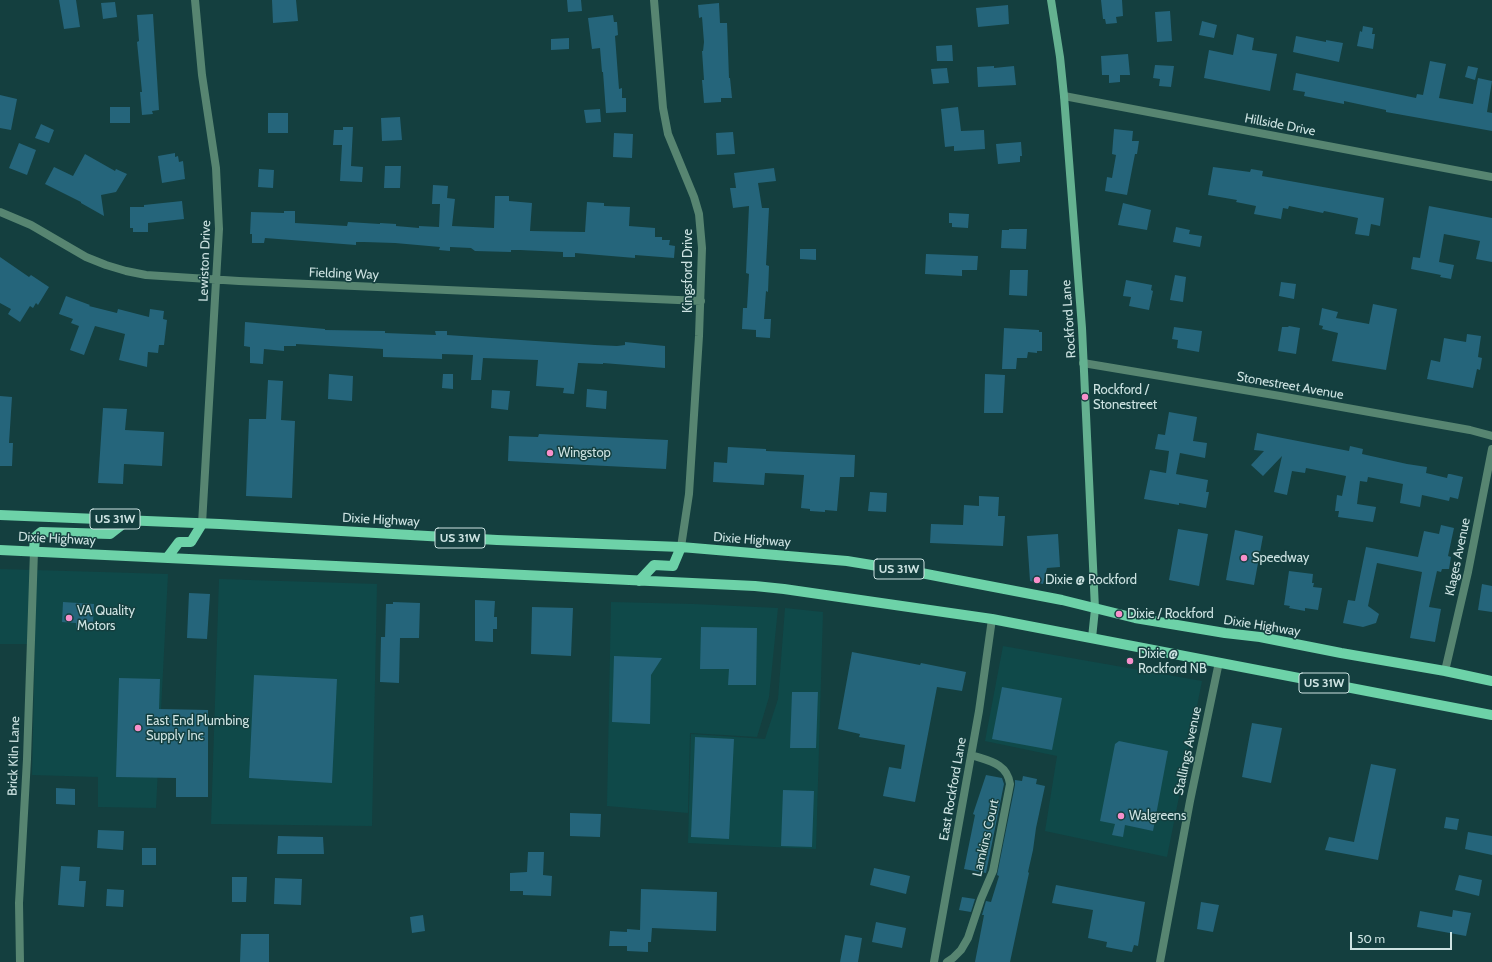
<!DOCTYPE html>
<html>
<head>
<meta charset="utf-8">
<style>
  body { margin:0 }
  #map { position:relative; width:1492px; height:962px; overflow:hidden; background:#143f3f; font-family:Cabin,sans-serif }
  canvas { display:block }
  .scale { position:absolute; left:1350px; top:932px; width:102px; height:18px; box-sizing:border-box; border:2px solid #cde3e2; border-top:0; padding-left:5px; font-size:12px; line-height:14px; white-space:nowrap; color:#cde3e2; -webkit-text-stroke:3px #143f3f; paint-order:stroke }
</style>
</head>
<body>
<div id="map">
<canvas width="1492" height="962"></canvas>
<div class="scale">50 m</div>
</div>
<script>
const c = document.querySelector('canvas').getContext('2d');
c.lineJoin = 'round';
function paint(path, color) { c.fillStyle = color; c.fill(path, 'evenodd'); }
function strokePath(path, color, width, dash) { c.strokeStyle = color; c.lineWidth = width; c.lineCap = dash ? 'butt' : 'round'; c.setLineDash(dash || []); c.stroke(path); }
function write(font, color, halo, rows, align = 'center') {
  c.font = font + ' Cabin,sans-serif'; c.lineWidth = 3; c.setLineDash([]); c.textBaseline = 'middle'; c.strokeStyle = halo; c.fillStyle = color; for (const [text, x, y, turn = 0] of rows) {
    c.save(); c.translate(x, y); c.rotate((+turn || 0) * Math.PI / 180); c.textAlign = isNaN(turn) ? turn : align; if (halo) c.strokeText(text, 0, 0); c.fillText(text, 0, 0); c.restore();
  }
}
paint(new Path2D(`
  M0 569 168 574 156 808 98 807V777L32 775 35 644H0Z
  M219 579 377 584 372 826 211 824Z
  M611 602 694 604 778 608 769 697 757 737 690 733 688 813 607 806Z
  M785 608 823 612 816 849 688 843 691 734 765 739 778 699Z
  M1003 646 1202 681 1167 857 1045 831 1057 756 985 741Z`), '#0f4949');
paint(new Path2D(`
  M59 0H76L80 27 64 29Z
  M272 0H296L298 21 273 23Z
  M567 0H581L582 11 568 12Z
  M1101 0H1122L1123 16 1116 17 1117 23 1106 24 1105 19H1103Z
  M115 2 117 17 103 19 101 3Z
  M719 3 720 23H727L729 78H730L732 98H721V102L704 103 702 80H704L702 51H703L704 42 702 17 699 18 698 5Z
  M1008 5 1009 24 978 27 976 8Z
  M1170 11 1172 41 1157 42 1155 12Z
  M153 14 159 110 152 111 153 114 142 115 140 92H142L137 42 139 41 137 15Z
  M613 15 614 22H617L618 35 615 36 619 89 622 88V98H626V112L606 113 603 72H602L600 48 592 49 588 18Z
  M1202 21 1217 25 1214 38 1199 35Z
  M1363 26 1373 28 1372 34H1375L1373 49 1357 46 1360 31 1362 32Z
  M1237 34 1254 38 1252 50 1277 54 1270 91 1204 78 1209 50 1233 55Z
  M1296 36 1326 42V40L1343 43 1339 62 1293 52Z
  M569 38V49L551 50V39Z
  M952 45 953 61H937L936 46Z
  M1128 54 1130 75H1120V82L1109 83V75H1102L1101 56Z
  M1430 61 1446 64 1439 98 1473 104 1478 78 1492 81 1487 112 1492 113V131L1386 112V110L1344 101V104L1304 96 1305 92 1293 90 1296 73 1416 98 1417 94 1423 95Z
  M1155 65 1174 66 1171 87 1159 86 1160 79 1153 78Z
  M994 66V68L1014 66 1016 85 978 87 977 67Z
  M1468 66 1478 68 1475 80 1465 77Z
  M947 68 949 83 933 84 931 69Z
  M0 95 17 99 11 130 0 128Z
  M110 107H130V123H110Z
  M958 107 961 131 984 130 985 149 954 151V146L945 147 941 109Z
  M600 109 601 122 586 123 584 110Z
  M268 113H288V133H268Z
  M400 117 402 140 382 141 381 118Z
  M41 124 54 130 49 143 35 138Z
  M343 127H353L351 166 363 167 362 182 340 181 342 145H333L334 130H343Z
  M1114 129 1133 131 1132 141H1139L1137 154H1135L1127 195 1105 191 1107 177 1112 178 1116 155 1112 154Z
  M733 132 735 154 717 155 716 133Z
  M614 133 633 134 632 158 613 157Z
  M1021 142 1022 156H1020V162L998 164 996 144Z
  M19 143 36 150 27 175 9 168Z
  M175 153V157L178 156 179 162 183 161 185 179 162 183 158 156Z
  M85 154 115 171 116 169 127 174 116 192 101 195 104 216 81 203V202L45 184 54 167 73 176Z
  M385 166H401L400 188H384Z
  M1213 167 1250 172 1251 169 1263 171 1262 176 1384 198 1380 226 1371 224 1369 236 1355 234 1358 218 1324 211 1323 213 1289 206 1288 209 1283 208 1281 219 1254 214 1256 206 1236 202 1237 200 1208 195Z
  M774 168 776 181 758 183 762 208H769L766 265 769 266 768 292 766 291 764 319H771L770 338 756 337V330L742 329 743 308H747L749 274 746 273 749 206 733 208 730 188H736L734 173Z
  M259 169 274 170 273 188 258 187Z
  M433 185 448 186 447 198 455 199 452 226 494 228 495 196H509V201L532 203 530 231 585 232 587 202 604 203V206L630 207 629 226 655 228V237H662V240H670L669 245 675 246 674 258 635 255V258L575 253V257H563V252L520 250H511V252L475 251 471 248 450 247V251L439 250 440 247 395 243 364 242H356V245L265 238 264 243H252V234H250L251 212 284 213V211H295V223L347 226 348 222 380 224V223L396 224V226L419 228V226L439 227 440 204H432Z
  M182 201 184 219 148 223V232H133V228H130V207H144V205Z
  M1123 203 1151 210 1147 230 1118 225Z
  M1429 206 1492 218V262L1476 259 1480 241 1444 234 1439 262 1454 265 1451 279 1440 277 1441 275 1411 269 1413 257 1420 258Z
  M949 213 969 214 968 228 952 227V223H949Z
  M1176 227 1190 230 1189 234 1202 236 1200 247 1173 242Z
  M1009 229H1027L1026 249 1001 248 1002 230H1009Z
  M800 249H816V260L800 259Z
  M926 254 978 256 977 270H962V276L925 274Z
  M0 257 29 277 31 275 49 287 38 305 36 303 33 308 30 306 20 322 8 314 11 309 0 303Z
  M1010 270H1028L1027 296 1009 295Z
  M1175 275 1186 277 1183 302 1170 300Z
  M1126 280 1152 285 1151 290 1153 291 1149 310 1129 306 1131 297 1123 296Z
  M1281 282 1296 284 1294 299 1279 296Z
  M66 296 90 305 89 306 117 313 118 309 149 317 150 309 164 311 163 319 167 320 164 345H159L158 353 148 352 147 367 119 360 125 334 95 326 84 355 70 350 79 326 71 323 73 319 59 314Z
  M1373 304 1397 309 1386 370 1332 361 1338 333 1322 329 1323 326 1319 325 1322 308 1338 312 1336 318 1369 324Z
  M245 322 325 329V330L385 331V333L436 335 435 331H447V335L595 345 617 346 625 345V342L665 346V368L603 363V364L578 363 574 394 563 393 564 388 536 386 538 360 483 358 481 380H471L473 355 442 354V359L383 357V349L296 344V346H284V351L264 349 263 364 250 363V347L244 346Z
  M1289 326 1300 328 1296 354 1278 351 1282 327H1288Z
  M1174 327 1202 331 1199 352 1177 348 1178 340 1172 339Z
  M1004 328 1039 330V332H1042V351H1037V353L1028 352 1027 358H1017L1016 369H1002Z
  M1467 334 1481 336 1478 357 1482 358 1480 370 1477 369 1473 388 1427 379 1431 360 1440 362 1444 338 1466 342Z
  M329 374 353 376 352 401 328 399Z
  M443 374H453V389L442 388Z
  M985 374 1005 375 1003 413H984Z
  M268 380 283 381 281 420 295 421 292 498 246 496 249 419H266Z
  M587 389 607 391 606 409 586 407Z
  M492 390 510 391 508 410 491 408Z
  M0 396 12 397 9 443H13L12 466H0Z
  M103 408 127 409 125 430 164 432 162 466 124 464 123 484 98 483Z
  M1169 412 1197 417 1193 441 1207 443 1205 458 1180 453 1176 474 1208 480 1206 492H1209L1206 508 1179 503V505L1144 499 1150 470 1166 473 1169 451 1155 449 1158 434 1165 435Z
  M1257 433 1349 451 1350 446 1363 449 1362 454 1407 464 1427 467 1426 473 1447 478 1448 474H1450L1463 477 1458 499 1450 497 1449 501 1422 495 1420 507 1400 503 1403 484 1368 477 1367 482 1360 481 1357 504 1376 507 1373 522 1338 517 1339 511H1335L1337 495 1342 496 1346 476 1306 468 1305 473 1292 471 1287 495 1274 492 1282 456 1263 476 1251 465 1264 451 1254 450Z
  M539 434 668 440 666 469 508 461 509 436 538 437Z
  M728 447 766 449V451L855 455 854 477H840L837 511 825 510V512L810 511V509L801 508 804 475 765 473 764 485 713 482 714 462 727 463Z
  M870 492 887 493 886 512 868 511Z
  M979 496 999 497 998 516H1005L1003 546 930 543 931 524 963 525 964 505 979 506Z
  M1441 525 1454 528 1448 556 1451 557 1449 569H1442L1441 572 1437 571 1429 607 1441 609 1435 642 1410 638 1422 572 1377 563 1368 606 1379 614 1376 623 1363 627 1343 623 1348 600 1355 601 1366 547 1418 557 1424 531 1439 534Z
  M1178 529 1208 534 1199 586 1169 580Z
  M1235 530 1263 536 1254 585 1226 580Z
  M1058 534 1060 567 1047 568 1043 584 1030 581 1027 536Z
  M1289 571 1313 574 1312 583H1314L1313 587 1322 588 1318 610 1305 608V611L1289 608 1290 606 1284 605Z
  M1482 584 1492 586V612L1478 610Z
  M189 593 210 594 207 639 187 638Z
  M475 600 495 601 494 617H497V629H493V642L475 641Z
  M63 602 94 604 93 623H87V628H76V623L62 622Z
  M393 602 420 603 419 638H400L399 683 380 682 381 637H385L386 604H393Z
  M532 607 573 608 571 656 531 654Z
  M701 627 757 628 756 685H728L729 669H700Z
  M852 652 920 665 921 663 966 672 962 691 937 687 915 802 883 796 889 767 901 769 905 745 859 737 860 734 838 729Z
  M614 656 662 658 651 675 650 724 612 722Z
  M254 675 337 679 332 783 249 778Z
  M119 678 160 679 159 709 208 710V797H176V778L116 777Z
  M1002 687 1062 698 1052 750 992 739Z
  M792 692H818L816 748H790Z
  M1252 723 1282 728 1271 783 1242 777Z
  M695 737 734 739 729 839 691 837Z
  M1119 741 1168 751 1153 831 1125 825 1123 837 1112 835 1115 824 1100 821 1115 744Z
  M1371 764 1396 769 1378 860 1325 850 1329 837 1354 842Z
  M986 775 1002 778 1004 784 986 873 964 869 975 815 973 814Z
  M1023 776 1037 779 1036 784 1045 786 1036 828 1033 850 1028 872 1029 873 1010 962H975L984 915H982L986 901 991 902 999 876 997 875 1015 785V780L1022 781Z
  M56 788 75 789V805L56 804Z
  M783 790 814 791 812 847 781 846Z
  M570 813 601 814 600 837 570 836Z
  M1446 817 1459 819 1457 830 1444 828Z
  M98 830 124 831 123 850 97 848Z
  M1468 832 1492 836V855L1465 849Z
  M278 836 323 837 324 854H277Z
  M142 848H156V865H142Z
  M528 852H544L543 875 552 876 551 896 523 895V891H510V873L527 872Z
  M61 866 80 867 79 881H86L84 907 58 905Z
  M874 868 910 876 906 894 870 885Z
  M1459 875 1482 880 1479 896 1455 890Z
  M232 877H247L246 902H232Z
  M275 878 302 879 301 905 274 904Z
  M1056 885 1145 902 1138 946 1134 945 1132 952 1106 947 1107 942 1088 938 1093 910 1052 903Z
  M107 889 124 890 123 907 106 906Z
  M641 889 717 892 716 931 652 928 651 942H648V952L627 951V946H609L610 931 627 932V929L640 930Z
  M962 897 975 899 971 912 959 910Z
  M1201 902 1219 905 1213 932 1197 929Z
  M1453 910 1471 913 1466 936 1417 927 1420 911 1452 917Z
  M423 915 425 931 412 933 410 917Z
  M876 922 906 928 902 948 872 942Z
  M241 934H269V962H240Z
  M845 935 862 938 858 962H840Z`), '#25657b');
strokePath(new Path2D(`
  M195 0 202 75 216 168 219 229 202 524
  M654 0 663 108 668 134 694 197 699 214 702 248 699 336 689 494 681 547
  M1064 96 1492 177
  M0 212 31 225 86 257 106 265 126 271 146 275 239 281 701 301
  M1083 363 1280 396 1470 430 1492 436
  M1445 671 1468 572 1492 449
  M20 962 19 903 27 759 34 551
  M934 962 979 711 992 619
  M947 962 953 958 961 950 968 938 981 899 993 871 1010 784C1007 763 989 761 971 755
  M1160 962 1190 801 1219 662`), '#578571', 8);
strokePath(new Path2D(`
  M1051 0 1060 57 1064 96 1082 328 1095 609 1092 638`), '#64b190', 8);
strokePath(new Path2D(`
  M0 515 220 524 497 540 681 547 847 561 921 573 1062 600 1135 618 1225 633 1260 637 1341 653 1445 671 1492 681
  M0 550 755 586 784 589 992 619 1492 715
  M34 551 35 537 41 532 110 534 128 520
  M167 558 179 542H191L202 524
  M639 581 654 565 673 566 681 547`), '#6dd2a8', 10);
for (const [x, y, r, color] of [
  [1085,397,4,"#f890cb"],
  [550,453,4,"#f890cb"],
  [1244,558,4,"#f890cb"],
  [1037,580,4,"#f890cb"],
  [1119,614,4,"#f890cb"],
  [69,618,4,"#f890cb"],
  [1130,661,4,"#f890cb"],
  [138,728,4,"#f890cb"],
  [1121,816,4,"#f890cb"]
]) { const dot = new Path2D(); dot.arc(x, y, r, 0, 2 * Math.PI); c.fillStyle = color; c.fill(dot); strokePath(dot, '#143f3f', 1.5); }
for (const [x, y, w] of [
  [115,519,50],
  [460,538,50],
  [899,569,50],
  [1324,683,50]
]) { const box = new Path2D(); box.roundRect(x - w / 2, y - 10, w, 20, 3); c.fillStyle = '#143f3f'; c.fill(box); strokePath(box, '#cde3e2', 1); }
write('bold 12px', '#cde3e2', null, [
  ["US 31W",115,519],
  ["US 31W",460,538],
  ["US 31W",899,569],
  ["US 31W",1324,683]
]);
write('13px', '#cde3e2', '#143f3f', [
  ["Hillside Drive",1280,125,11],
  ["Lewiston Drive",205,261,-88],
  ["Kingsford Drive",688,271,-90],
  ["Fielding Way",344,274,2],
  ["Rockford Lane",1069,319,-94],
  ["Stonestreet Avenue",1290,386,10],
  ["Dixie Highway",381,520,3],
  ["Dixie Highway",57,539,3],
  ["Dixie Highway",752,540,4],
  ["Klages Avenue",1458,557,-78],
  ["Dixie Highway",1262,626,9],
  ["Stallings Avenue",1188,751,-78],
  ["Brick Kiln Lane",14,756,-88],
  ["East Rockford Lane",953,789,-80],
  ["Lamkins Court",986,838,-77]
]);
write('13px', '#cde3e2', '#143f3f', [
  ["Rockford /",1093,390],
  ["Stonestreet",1093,405],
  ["Wingstop",558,453],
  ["Speedway",1252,558],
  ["Dixie @ Rockford",1045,580],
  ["VA Quality",77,611],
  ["Motors",77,626],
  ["Dixie / Rockford",1127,614],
  ["Dixie @",1138,654],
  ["Rockford NB",1138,669],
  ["East End Plumbing",146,721],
  ["Supply Inc",146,736],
  ["Walgreens",1129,816]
], 'left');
</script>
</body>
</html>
